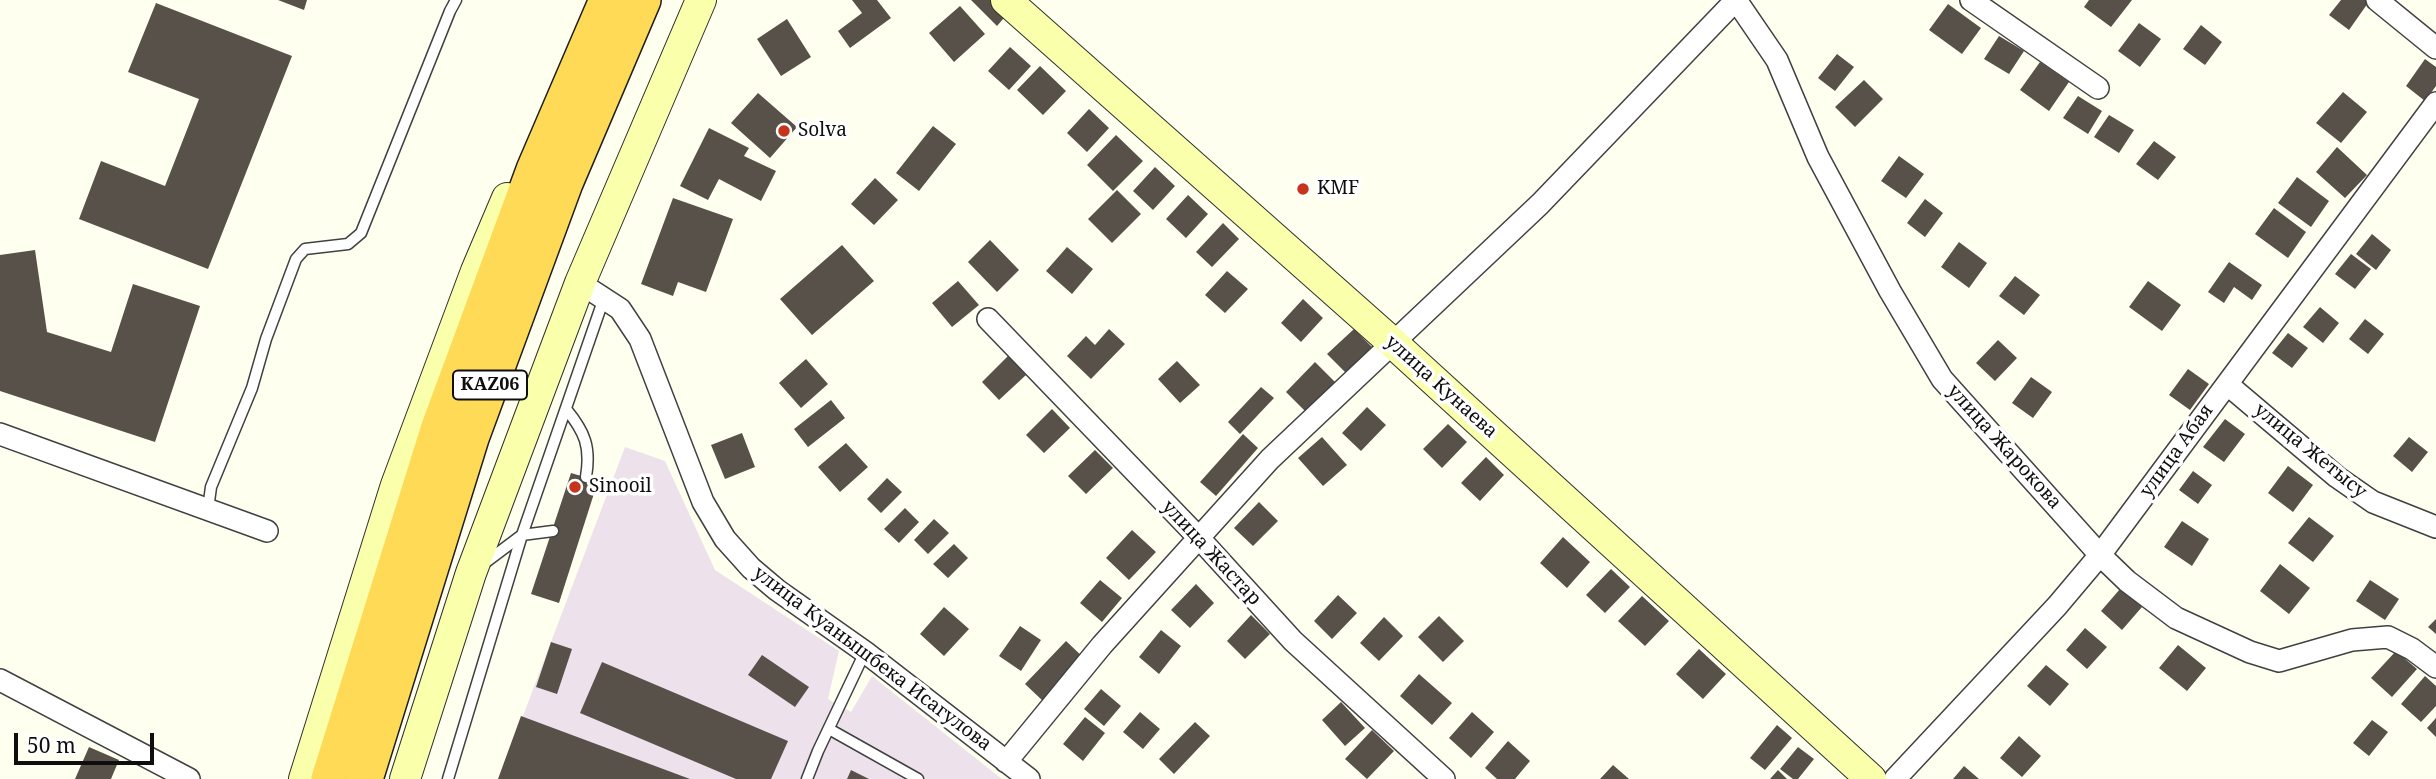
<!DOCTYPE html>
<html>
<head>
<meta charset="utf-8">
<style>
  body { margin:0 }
  #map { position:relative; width:2436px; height:779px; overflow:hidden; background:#ffffef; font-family:"Noto Serif",serif }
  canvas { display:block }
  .scale { position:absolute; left:14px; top:733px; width:140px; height:32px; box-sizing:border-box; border:4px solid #0e0e0e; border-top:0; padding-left:9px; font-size:21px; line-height:24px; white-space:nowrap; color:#0e0e0e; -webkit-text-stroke:5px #fff; paint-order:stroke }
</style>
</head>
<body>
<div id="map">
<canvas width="2436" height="779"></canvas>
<div class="scale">50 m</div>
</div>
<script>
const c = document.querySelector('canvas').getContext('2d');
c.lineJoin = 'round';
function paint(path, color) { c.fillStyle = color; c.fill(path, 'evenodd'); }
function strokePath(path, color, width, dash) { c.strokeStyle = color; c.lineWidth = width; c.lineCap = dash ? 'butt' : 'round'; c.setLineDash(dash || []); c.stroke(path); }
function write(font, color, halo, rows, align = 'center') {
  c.font = font + ' "Noto Serif",serif'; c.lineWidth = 7; c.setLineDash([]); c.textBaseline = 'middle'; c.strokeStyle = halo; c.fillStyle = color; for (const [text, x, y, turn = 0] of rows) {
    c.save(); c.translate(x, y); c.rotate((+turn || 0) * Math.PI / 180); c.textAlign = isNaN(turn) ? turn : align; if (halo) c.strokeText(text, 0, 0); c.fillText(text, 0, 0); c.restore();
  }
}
paint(new Path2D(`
  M625 447 665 461 715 570 839 651 828 699 851 712 872 676 1002 779H499Z`), '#ede2ec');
paint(new Path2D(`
  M278 0H307L304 10Z
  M852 0H877L891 18 850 48 838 31 862 13Z
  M971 0H997L1009 12 997 26Z
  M2089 0H2132L2111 27 2084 7Z
  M2341 0H2365L2368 3 2349 30 2329 15Z
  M156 3 292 56 208 269 79 219 101 161 165 186 199 99 128 72Z
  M1948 4 1981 28 1962 54 1929 30Z
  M960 6 985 34 954 62 929 33Z
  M787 19 811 57 781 76 757 39Z
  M2139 23 2161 39 2140 67 2118 51Z
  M2201 25 2222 42 2205 65 2183 49Z
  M1999 36 2024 51 2009 74 1984 59Z
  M1010 47 1031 66 1009 90 988 71Z
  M1837 54 1854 67 1835 91 1818 78Z
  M2425 59 2436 67V86L2425 101 2406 86Z
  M2040 62 2069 82 2049 111 2020 90Z
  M1040 66 1066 91 1043 115 1017 90Z
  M1864 80 1883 99 1855 127 1835 107Z
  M2343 92 2367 112 2341 143 2316 123Z
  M758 93 797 127 770 158 731 123Z
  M2078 96 2102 111 2088 134 2063 118Z
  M1089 109 1109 128 1087 152 1067 133Z
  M2109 115 2134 130 2119 153 2094 137Z
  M933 126 956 144 919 191 896 173Z
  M709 128 749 148 744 156 776 171 761 201 719 179 708 200 680 186Z
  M1116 135 1143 161 1113 191 1087 165Z
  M2154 141 2176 157 2158 180 2136 164Z
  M2337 147 2367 175 2345 198 2316 172Z
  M1899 156 1924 174 1906 198 1881 181Z
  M1155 167 1175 186 1153 210 1133 191Z
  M2297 177 2329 201 2311 227 2278 203Z
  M875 178 898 200 874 225 851 204Z
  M1117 190 1141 214 1112 243 1088 219Z
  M1188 195 1208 214 1186 238 1166 219Z
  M673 198 733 219 706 292 678 282 673 296 641 284Z
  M1925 199 1943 213 1925 237 1907 223Z
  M2274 208 2306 232 2288 258 2255 234Z
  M1223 223 1239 239 1212 267 1196 252Z
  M2372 234 2391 250 2376 270 2356 254Z
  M990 240 1019 270 997 292 968 262Z
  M1959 242 1987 263 1969 288 1941 267Z
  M842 245 874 281 812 335 780 299Z
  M1067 247 1093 269 1072 294 1046 271Z
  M35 250 47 332 111 352 133 284 200 306 155 442 0 391V255Z
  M2351 254 2371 269 2355 289 2335 274Z
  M2229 262 2262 285 2252 300 2234 287 2224 303 2208 292Z
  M1227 271 1248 289 1225 313 1205 295Z
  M2015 276 2040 295 2024 315 1999 296Z
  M958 281 979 305 952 327 932 303Z
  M2148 281 2181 305 2162 331 2129 307Z
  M1303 299 1323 318 1301 342 1281 323Z
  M2320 307 2339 323 2323 343 2303 327Z
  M2365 319 2384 334 2368 354 2349 339Z
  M1109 329 1125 344 1091 379 1067 356 1086 336 1095 345Z
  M1354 329 1373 348 1347 374 1327 354Z
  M2288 333 2308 348 2292 368 2272 353Z
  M1998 340 2017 358 1995 381 1976 363Z
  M1008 356 1026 375 999 400 982 382Z
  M806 359 828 384 801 408 779 383Z
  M1177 361 1200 385 1180 403 1158 379Z
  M1315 362 1335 382 1306 412 1286 392Z
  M2188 369 2209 384 2190 410 2169 395Z
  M2031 377 2052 392 2033 418 2012 403Z
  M1261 387 1274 398 1240 434 1228 422Z
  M831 400 845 418 808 447 794 429Z
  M1367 407 1386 425 1361 451 1342 433Z
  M1052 409 1070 428 1044 453 1026 435Z
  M2225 419 2245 434 2224 462 2203 447Z
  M1448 424 1467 442 1442 468 1423 449Z
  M742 433 755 467 725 479 711 445Z
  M1243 434 1258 448 1216 496 1200 482Z
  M1322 437 1347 465 1323 486 1298 458Z
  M2409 437 2428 452 2412 472 2393 456Z
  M846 443 868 467 840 492 818 467Z
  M1095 450 1113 468 1086 494 1068 476Z
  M1486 457 1504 475 1480 501 1461 483Z
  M2288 466 2313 485 2293 512 2268 493Z
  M2193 471 2212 485 2198 504 2179 490Z
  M571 473 598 481 559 603 531 594Z
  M887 478 902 492 881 513 867 499Z
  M1259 502 1278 521 1253 546 1234 528Z
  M905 508 919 522 899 543 884 529Z
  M2309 517 2334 536 2313 562 2288 543Z
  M934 519 949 533 928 554 914 540Z
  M2182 521 2209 539 2192 566 2164 547Z
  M1132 530 1156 552 1129 580 1106 558Z
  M1563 537 1590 562 1567 588 1540 563Z
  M954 544 968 558 948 578 933 564Z
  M2280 564 2310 588 2289 614 2260 591Z
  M1611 569 1630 587 1605 613 1586 595Z
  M1100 580 1122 598 1102 622 1080 603Z
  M2370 580 2399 599 2385 620 2356 601Z
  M1196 584 1214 603 1190 628 1171 610Z
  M2120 589 2142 607 2122 630 2101 611Z
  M1338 595 1357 613 1332 639 1314 621Z
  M1642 596 1669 621 1645 646 1618 621Z
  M944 607 969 629 944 656 920 634Z
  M1251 615 1270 634 1245 659 1227 641Z
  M1439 616 1464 641 1443 662 1418 637Z
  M1384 617 1403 636 1379 661 1360 643Z
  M2436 619V634L2428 627Z
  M1020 626 1041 640 1021 671 999 656Z
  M2085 628 2107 647 2087 669 2066 650Z
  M1161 630 1181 646 1159 674 1139 657Z
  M1066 641 1085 659 1044 702 1025 684Z
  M551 642 572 649 557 694 536 687Z
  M2178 645 2206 668 2187 691 2159 668Z
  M1699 649 1726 674 1703 699 1676 674Z
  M2396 651 2417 669 2392 697 2371 678Z
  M762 655 809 687 795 707 748 675Z
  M602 662 788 741 771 779H736L580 713Z
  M2046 665 2069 684 2050 706 2027 686Z
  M1419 674 1452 703 1432 725 1400 696Z
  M2425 676 2436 686V706L2421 722 2401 704Z
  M1101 689 1121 706 1104 726 1084 709Z
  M1341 702 1365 728 1345 746 1322 720Z
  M1140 712 1160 729 1143 749 1123 732Z
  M1472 712 1494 732 1471 758 1449 738Z
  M521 716 690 779H498Z
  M1085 717 1105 733 1083 761 1063 744Z
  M2436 718V737L2427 728Z
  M2372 720 2388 732 2369 756 2353 743Z
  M1195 722 1210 736 1174 774 1159 759Z
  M1777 725 1792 738 1765 770 1750 758Z
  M1372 730 1394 751 1367 779 1345 759Z
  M2019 736 2041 756 2022 777 2000 758Z
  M1508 741 1530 761 1515 779H1497L1485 768Z
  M89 747 119 760 111 779H75Z
  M1798 747 1814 759 1798 779H1793L1780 769Z
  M1613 765 1629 779H1600Z
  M1964 766 1979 779H1953Z
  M851 770 869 779H847Z
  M1778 770 1787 779H1770Z`), '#58514a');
const service = new Path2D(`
  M566 409C585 432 591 447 586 477
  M208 509 211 487 252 388 266 339 296 259 305 249 348 244 361 233 450 11 456 0
  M482 565 522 535 604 298
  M829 729 918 779
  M448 779 522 535 553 531
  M807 779 818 751 865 652`);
const minor = new Path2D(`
  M1736 0 1777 60 1818 157 1890 291 1942 379 2100 555 2127 581 2176 618 2250 652 2279 661 2352 640 2388 637 2412 649 2436 667
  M1971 0 2098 88
  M2377 0 2436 48
  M580 283 620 309 640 339 703 502 725 539 751 568 777 590 865 652 1029 779
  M988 319 1199 538 1293 641 1444 779
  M2227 384 2337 477 2373 502 2436 527
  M0 434 267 531
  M0 680 189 779
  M1006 762 1102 645 1270 459 1540 204 1736 0
  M1895 779 2057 606 2100 555 2436 103`);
const secondary = new Path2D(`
  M1006 0 1394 344 1871 779
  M304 779 396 485 476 271 507 198
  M405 779 471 573 580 283 701 0`);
const trunk = new Path2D(`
  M329 779 439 427 534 170 607 0
  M365 779 471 438 565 183 643 0`);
strokePath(service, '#414141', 13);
strokePath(minor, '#414141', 24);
strokePath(secondary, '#303030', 32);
strokePath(trunk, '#1f1f1f', 38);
strokePath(service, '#fff', 10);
strokePath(minor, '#fff', 21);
strokePath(secondary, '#f9ffaa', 30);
strokePath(trunk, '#feda56', 35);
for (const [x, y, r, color] of [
  [784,131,7,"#c8331c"],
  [1303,189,7,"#c8331c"],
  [575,487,7,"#c8331c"]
]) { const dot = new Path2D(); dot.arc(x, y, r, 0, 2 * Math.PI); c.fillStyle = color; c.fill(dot); strokePath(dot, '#fff', 2.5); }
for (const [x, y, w] of [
  [490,385,74]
]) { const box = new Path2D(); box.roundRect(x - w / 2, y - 14.5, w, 29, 5); c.fillStyle = '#fff'; c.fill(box); strokePath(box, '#0e0e0e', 2); }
write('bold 18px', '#0e0e0e', null, [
  ["KАZ06",490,385]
]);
write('19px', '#0e0e0e', '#fff', [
  ["Solva",798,131],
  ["KMF",1317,189],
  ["Sinooil",589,487]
], 'left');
write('19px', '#0e0e0e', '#fff', [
  ["улица Кунаева",1441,387,42],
  ["улица Жарокова",2004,447,48],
  ["улица Абая",2177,451,-54],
  ["улица Жетысу",2310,451,39],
  ["улица Жастар",1211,553,47],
  ["улица Куанышбека Исагулова",872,659,37]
]);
</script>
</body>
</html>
